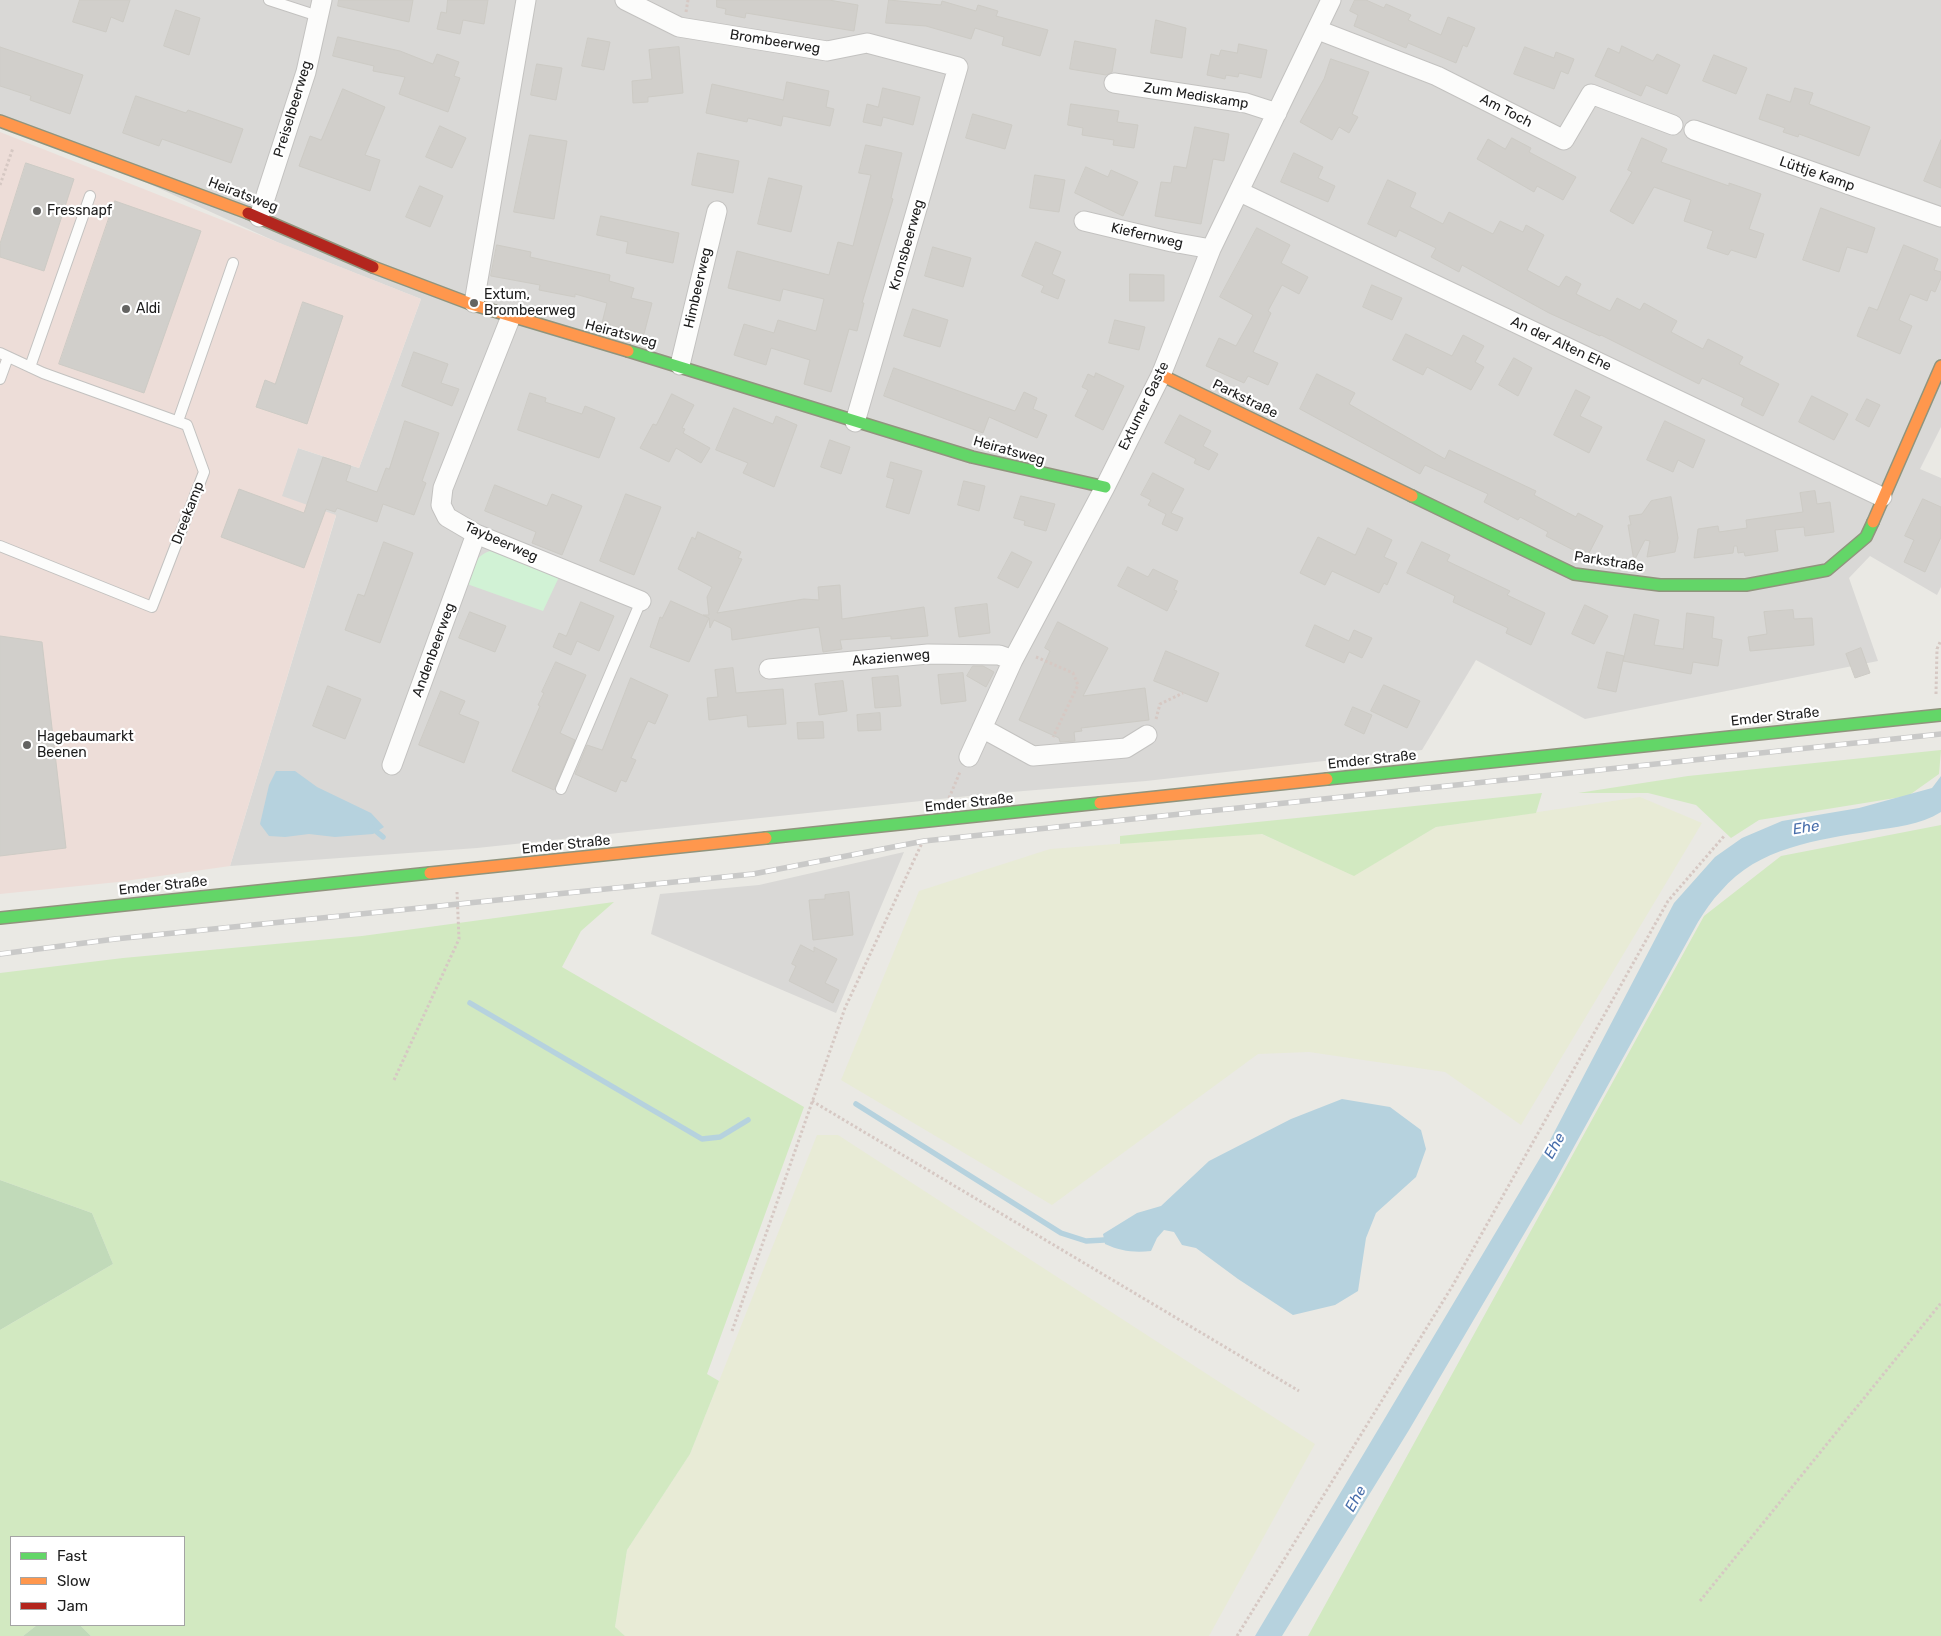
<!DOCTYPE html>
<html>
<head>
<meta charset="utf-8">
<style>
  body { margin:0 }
  #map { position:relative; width:1941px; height:1636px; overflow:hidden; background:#eae9e4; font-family:Rubik,sans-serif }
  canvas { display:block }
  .legend { position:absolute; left:10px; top:1536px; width:175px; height:90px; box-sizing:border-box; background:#fff; border:1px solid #a4a4a4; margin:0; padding:6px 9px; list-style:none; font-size:15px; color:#1c1c1c }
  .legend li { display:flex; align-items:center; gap:10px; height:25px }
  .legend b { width:25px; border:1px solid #a4a4a4 }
</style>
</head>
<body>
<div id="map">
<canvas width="1941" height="1636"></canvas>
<ul class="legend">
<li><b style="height:6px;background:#63d668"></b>Fast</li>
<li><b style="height:6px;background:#ff974d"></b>Slow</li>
<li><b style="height:6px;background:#b3261e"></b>Jam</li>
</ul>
</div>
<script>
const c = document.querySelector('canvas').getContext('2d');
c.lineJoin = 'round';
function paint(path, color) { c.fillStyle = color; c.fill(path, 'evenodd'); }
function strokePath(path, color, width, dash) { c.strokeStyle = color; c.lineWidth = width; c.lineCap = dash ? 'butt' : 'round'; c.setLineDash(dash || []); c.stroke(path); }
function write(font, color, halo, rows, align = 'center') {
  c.font = font + ' Rubik,sans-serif'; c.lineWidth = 4.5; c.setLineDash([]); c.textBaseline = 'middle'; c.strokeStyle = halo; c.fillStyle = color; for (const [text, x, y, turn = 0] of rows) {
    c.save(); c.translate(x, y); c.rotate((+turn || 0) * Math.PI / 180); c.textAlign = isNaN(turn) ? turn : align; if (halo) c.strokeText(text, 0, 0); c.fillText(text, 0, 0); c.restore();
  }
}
paint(new Path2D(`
  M0 0H1941V427L1920 469 1941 478V587L1937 595 1870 556 1849 578 1878 661 1585 719 1476 660 1422 750 1146 781 987 794 477 848 230 866 336 516 281 497 298 448 359 468 421 299 279 243 0 116Z
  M904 852 836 1013 651 934 660 894 759 885Z`), '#d9d8d6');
paint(new Path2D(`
  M0 132 421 299 359 468 298 448 282 496 336 515 230 866 118 882 0 894Z`), '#edddd8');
paint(new Path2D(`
  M1640 797 1702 823 1521 1125 1445 1072 1309 1052 1258 1054 1052 1205 841 1080 919 891 1050 849 1259 833 1354 875 1436 827Z
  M817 1135H838L1315 1444 1209 1636H625L615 1627 627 1550 690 1454Z`), '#e8ebd6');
paint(new Path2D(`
  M1941 750 1939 774 1908 796 1759 820 1731 838 1696 805 1648 793H1578L1688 776Z
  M1542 793 1536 813 1436 827 1354 876 1262 834 1120 844V836Z
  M1941 825V1636H1308L1704 916 1781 856Z
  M614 902 581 931 562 967 804 1107 707 1374 719 1381 690 1454 627 1550 615 1627 625 1636H91L80 1625H184V1537H11V1625H37L23 1636H0V1330L113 1264 92 1213 0 1180V973L123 958 362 936Z`), '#d2e9c1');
paint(new Path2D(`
  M0 1180 92 1213 113 1264 0 1330Z
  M37 1625H80L91 1636H23Z`), '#c1dab9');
paint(new Path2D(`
  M490 551 559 577 543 611 467 584C472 570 474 556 490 551Z`), '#d1f2d5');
paint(new Path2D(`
  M276 771H295L317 787 371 813 384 827 373 834 335 837 309 834 285 837 269 836 260 824 269 785Z
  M1941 776V812C1920 825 1895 827 1871 831 1818 840 1758 847 1721 891 1712 900 1705 911 1698 922L1554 1183 1409 1430 1282 1636H1255L1546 1148 1674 903 1715 857 1742 838 1782 821 1859 808 1932 788Z
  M1342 1099 1390 1107 1421 1130 1426 1149 1416 1177 1376 1213 1366 1238 1358 1291 1335 1305 1293 1315 1238 1279 1196 1248 1182 1245 1174 1232 1164 1230 1157 1238 1151 1251C1134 1253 1120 1251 1105 1244L1103 1234 1137 1213 1161 1206 1209 1161 1291 1119Z`), '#b6d2de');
strokePath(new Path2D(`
  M371 827 383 837
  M470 1003 702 1139 720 1137 748 1120
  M856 1104 1061 1233 1086 1241 1104 1240`), '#b6d2de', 5.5);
const building = new Path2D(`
  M80 0H130L123 22 111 17 106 32 73 22Z
  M339 0H413L409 22 338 6Z
  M448 0H488L484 24 463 20 460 34 437 29 441 12 446 13Z
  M717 0H829L858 5 854 31 746 13 745 18 725 14 726 9 717 7Z
  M889 0 941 5 942 1 976 11 978 5 998 11 996 16 1048 30 1040 56 1002 45 1004 37 975 28 971 39 926 26 886 23Z
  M1355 0H1366L1384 8 1386 4 1411 15 1408 20 1441 35 1448 17 1475 28 1467 47 1463 45 1456 63 1408 43 1406 48 1354 26 1358 15 1350 11Z
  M176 10 200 18 189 55 164 46Z
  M1156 20 1186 28 1182 58 1151 53Z
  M338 37 400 51 433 64 437 54 459 62 454 76 460 78 448 112 399 94 405 77 373 71 374 66 333 56Z
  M588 38 610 42 604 70 582 66Z
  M1075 41 1116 49 1112 72 1106 75 1070 69Z
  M1239 44 1267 50 1261 78 1239 73 1238 77 1226 75 1225 79 1207 75 1211 54 1219 56 1221 50 1237 53Z
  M1622 46 1653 61 1657 54 1680 65 1667 94 1646 85 1641 96 1595 76 1608 48 1619 53Z
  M0 47 83 75 70 114 30 100 31 96 0 86Z
  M679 47 683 93 648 97V102L633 103 632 81 652 79 649 50Z
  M1525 47 1554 58 1556 52 1574 59 1568 74 1561 71 1554 89 1514 74Z
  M1714 55 1747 68 1736 94 1703 81Z
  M1331 59 1369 72 1352 114 1358 117 1349 133 1339 127 1332 140 1300 122 1324 79Z
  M537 64 562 68 556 100 531 95Z
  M787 82 829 91 826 107 834 109 830 126 783 116 781 126 748 118 747 122 706 113 712 84 783 100Z
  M883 88 920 97 913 125 883 117 881 126 863 122 867 104 878 107Z
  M1795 88 1813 93 1809 104 1870 127 1859 156 1799 134 1798 137 1783 132 1785 128 1759 119 1767 94 1790 102Z
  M343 89 385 107 365 155 380 160 370 191 299 166 310 136 321 140Z
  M136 96 186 113 188 110 243 129 231 163 162 139 159 146 123 133Z
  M1071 104 1119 111 1117 122 1138 125 1134 148 1113 145 1114 140 1082 135 1083 128 1068 125Z
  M973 114 1012 125 1005 149 966 138Z
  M440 126 466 138 452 168 426 157Z
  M1195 127 1229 134 1224 161 1213 159 1201 224 1155 216 1161 182 1171 183 1174 166 1186 168Z
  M530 135 567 141 554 219 514 212Z
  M1512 138 1531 148 1529 152 1576 177 1563 200 1537 186 1534 192 1477 159 1488 139 1505 149Z
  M1642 138 1667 149 1661 162 1729 186V183L1761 194 1749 229 1764 234 1756 258 1731 250 1728 255 1707 248 1713 231 1684 221 1691 200 1654 187 1633 224 1610 211 1632 172 1628 170Z
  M1941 140V188L1924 181Z
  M866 145 902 153 891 198 893 199 862 303H864L857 331 849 329 831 392 804 384 810 360 771 348 766 365 734 355 744 324 774 333 778 320 816 331 824 299 783 289 780 301 728 288 737 251 829 275 838 242 853 246 871 175 859 173Z
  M698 153 739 161 733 193 692 185Z
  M1294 153 1323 167 1318 178 1335 186 1328 202 1281 182Z
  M26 163 74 179 44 271 0 257V244Z
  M1086 167 1108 177 1111 170 1138 182 1123 216 1075 193Z
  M1035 175 1065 180 1059 212 1030 208Z
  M769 178 802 186 791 232 758 224Z
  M1388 180 1416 193 1410 207 1443 224 1449 212 1493 234 1500 221 1523 232 1526 225 1544 235 1527 270 1559 287 1566 276 1581 284 1576 294 1610 311 1617 298 1640 310 1644 303 1677 321 1671 332 1703 349 1708 339 1743 357 1739 364 1779 384 1763 416 1741 405 1744 398 1702 378 1699 384 1601 335 1600 336 1549 313 1462 265 1459 272 1431 257 1436 248 1399 230 1396 237 1368 224Z
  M420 186 443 196 430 227 406 217Z
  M115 201 201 231 144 393 59 364Z
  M1821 208 1875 228 1867 253 1847 247 1839 272 1803 260Z
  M601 216 679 233 673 263 626 253 628 242 597 235Z
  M1257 228 1290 245 1281 263 1308 277 1299 294 1282 285 1268 311 1271 313 1253 352 1278 363 1268 385 1248 376 1244 383 1206 366 1219 338 1236 346 1253 315 1220 297Z
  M1036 242 1061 252 1052 274 1065 280 1058 299 1041 292 1044 286 1022 276Z
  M497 245 531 252 530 257 610 275 609 281 634 288 631 298 652 303 644 334 602 323 607 303 575 294V297L539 290 540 285 491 276Z
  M1904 245 1938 259 1934 270 1941 272V278L1935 292 1931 290 1927 301 1910 294 1899 320 1912 326 1900 354 1857 336 1869 307 1877 310Z
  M933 247 971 258 963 287 925 276Z
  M1130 274 1164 275V301H1130Z
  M1372 285 1402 298 1392 320 1363 307Z
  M303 302 343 316 307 424 256 407 265 380 275 384Z
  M913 309 948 320 940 347 904 336Z
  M1115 320 1145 327 1139 350 1109 343Z
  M1406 334 1452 356 1463 335 1484 346 1475 362 1484 367 1471 390 1427 367 1423 375 1393 360Z
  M414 352 448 364 441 383 459 389 452 406 402 386Z
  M1514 358 1532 368 1518 396 1499 385Z
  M894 368 1015 411 1024 392 1037 398 1033 409 1047 415 1037 438 989 417 983 433 884 396Z
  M1096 373 1124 386 1103 430 1075 416 1088 390 1082 387 1088 374 1094 377Z
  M1317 374 1355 393 1349 404 1445 459 1449 450 1536 491 1534 495 1576 517 1578 513 1603 526 1587 557 1546 536 1548 532 1520 517 1518 520 1484 502 1488 494 1425 465 1420 474 1300 409Z
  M1576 390 1590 397 1580 416 1602 427 1589 453 1554 435Z
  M530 393 546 398 545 402 582 414 585 406 615 418 599 458 518 430Z
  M672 394 694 405 682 428 685 429 683 433 710 448 701 463 676 448 669 462 640 448 653 424 656 425Z
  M1812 396 1848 414 1834 440 1799 422Z
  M1867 399 1880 405 1869 427 1856 420Z
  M734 408 773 424 776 416 797 425 774 487 743 473 748 463 716 450Z
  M1180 415 1211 431 1203 446 1218 454 1209 470 1194 463 1196 459 1165 443Z
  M405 421 439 433 422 481 426 483 414 515 383 504 377 522 337 508 335 512 326 509 304 568 221 537 239 489 304 513 323 457 351 466 346 481 377 492 386 468 389 469Z
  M1665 421 1705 440 1693 468 1678 460 1673 472 1647 460Z
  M830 440 850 447 841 474 821 467Z
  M891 462 922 471 909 514 886 507 894 479 887 477Z
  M1153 473 1184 489 1171 513 1183 518 1177 531 1162 524 1166 514 1148 505 1151 500 1141 495Z
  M964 481 985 486 979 511 958 505Z
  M495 485 547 506 552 494 582 506 562 555 532 543 536 532 485 511Z
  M1815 491 1817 504 1830 502 1834 532 1805 536 1804 527 1775 530 1778 551 1745 556 1744 552 1738 553 1737 546H1734L1733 553 1694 558 1698 529 1718 526 1719 532 1747 528 1746 520 1803 512 1800 493Z
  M626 494 661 507 634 575 600 561Z
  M1021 496 1055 504 1046 531 1024 525 1025 521 1014 518Z
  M1671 497 1678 538 1675 552 1647 557 1650 541 1645 540 1634 561 1628 525H1631L1629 516 1642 514 1651 501Z
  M1923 499 1941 507V537L1925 572 1904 562 1914 540 1905 536Z
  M1368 528 1392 540 1384 557 1397 563 1387 585 1384 583 1379 593 1332 571 1325 585 1300 573 1318 537 1355 555Z
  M698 532 741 552 738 558 742 559 717 613 804 599 819 600 818 587 840 585 842 619 924 607 928 636 891 639V636L840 640 842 649 823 652 819 627 732 640 731 628 714 620 710 628 709 618 703 615H709L707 597 712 587 678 569 692 537 695 539Z
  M384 542 413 553 380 643 345 630 358 594 364 596Z
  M1422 542 1450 555 1447 561 1510 591 1507 595 1545 613 1531 645 1506 633 1508 628 1453 602 1455 596 1407 573Z
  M1012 552 1032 562 1018 588 998 578Z
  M1128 567 1148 577 1153 569 1178 581 1174 590 1177 591 1167 611 1118 586Z
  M671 601 709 618 689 662 650 647 660 617 662 618Z
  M581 602 614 616 599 651 577 641 571 655 553 647 559 633 566 636Z
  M987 604 990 633 959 637 955 608Z
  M1585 605 1608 616 1594 644 1572 634Z
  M1793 610 1794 619 1812 618 1814 645 1750 651 1748 637 1767 634 1764 612Z
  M470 612 506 626 495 652 459 638Z
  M1687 613 1714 617 1712 638 1722 640 1718 666 1693 662 1691 674 1623 661 1634 614 1659 620 1654 645 1683 649Z
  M1058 622 1108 648 1083 696 1145 688 1149 720 1081 728 1082 731 1074 732 1075 741 1060 742 1059 738 1019 720 1050 651 1045 648Z
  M1315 625 1349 641 1354 630 1372 638 1362 658 1349 652 1344 663 1306 646Z
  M0 636 42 642 66 848 0 856Z
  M1861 648 1870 673 1855 678 1846 654Z
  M1166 651 1219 673 1207 702 1154 681Z
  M1607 652 1624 656 1616 692 1598 688Z
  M556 662 586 675 560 733 575 740 554 790 512 771 540 706 538 705 544 693 542 692Z
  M973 666H983L994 672 986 687 967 676Z
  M733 668 736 693 783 689 786 724 748 727 747 715 709 720 707 698 718 697 715 670Z
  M963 673 966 701 941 704 938 675Z
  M898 676 901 706 875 708 872 678Z
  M631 678 668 695 655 724 648 721 631 758 636 760 626 782 621 780 616 792 575 774 587 745 602 750Z
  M843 681 847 711 819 715 815 684Z
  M1384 685 1420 701 1407 728 1371 711Z
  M328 686 361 699 345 739 313 726Z
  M441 691 465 701 459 714 479 722 464 763 419 745Z
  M1353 707 1372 715 1364 734 1345 725Z
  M880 713 881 730 858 731 857 715Z
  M823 722 824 738 798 739 797 723Z
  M849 892 853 935 813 940 809 900 825 899V895Z
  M801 945 814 952V947L837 959 825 983 839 990 833 1003 789 981 796 966 792 964Z`);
paint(building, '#d1cfcb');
strokePath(building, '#cdcbc5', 1);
const lane = new Path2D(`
  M269 0 318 16
  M0 353 43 373 187 425 204 472 152 607 0 546
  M30 367 90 196
  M0 379 8 357
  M178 421 233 263
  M561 789 641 601`);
const street = new Path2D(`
  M625 0 679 27 827 51 867 43 958 67 855 422
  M1318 30 1437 76 1564 140 1591 94 1673 125
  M1114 83 1246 103 1277 113
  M1694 130 1941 217
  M1240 192 1882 497
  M259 217 306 72 322 0
  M1084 221 1172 242 1211 249
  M474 303 526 0
  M510 319 443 488 441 505 447 517 476 534 641 601
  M680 365 717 211
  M769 669 928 654 999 655 1013 660
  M982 728 1033 756 1126 748 1147 735
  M969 757 1013 660 1105 487 1161 375 1211 249 1331 0
  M392 765 476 534`);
const fast = new Path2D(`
  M628 351 972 457 1105 487
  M1412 496 1574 574 1660 585H1746L1827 570 1866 537 1873 522
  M1327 779 1941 715
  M766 838 1100 803
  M0 918 430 873`);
const slow = new Path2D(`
  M0 121 248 213
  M373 267 471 304 628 351
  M1161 375 1412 496
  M1873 522 1941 366
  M1100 803 1327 779
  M430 873 766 838`);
const jam = new Path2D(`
  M248 213 373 267`);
strokePath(lane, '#c3c2c0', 12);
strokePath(street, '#c3c2c0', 21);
strokePath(fast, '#90947d', 14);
strokePath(slow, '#90947d', 14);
strokePath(jam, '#90947d', 14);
strokePath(new Path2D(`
  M686 12 688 0
  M0 185 13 148
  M1036 657 1073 673 1078 685 1053 737
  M1936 694 1937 649 1941 640
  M1156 719 1160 704 1183 693
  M949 798 960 772
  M394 1080 459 939 457 892
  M812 1101 1299 1391
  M732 1331 845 1008 922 843
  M1700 1601 1941 1303
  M1237 1636 1453 1285 1668 901 1725 835`), '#d6c8c3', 3, [2.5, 2.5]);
strokePath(lane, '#fcfcfb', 10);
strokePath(street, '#fcfcfb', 19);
strokePath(fast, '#63d668', 11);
strokePath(slow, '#ff974d', 11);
strokePath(jam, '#b3261e', 11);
const rail = new Path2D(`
  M0 954 115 939 753 874 924 841 1941 734`);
strokePath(rail, '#c9c9c8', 5.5);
strokePath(rail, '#fff', 4, [11]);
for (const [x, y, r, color] of [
  [37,211,5,"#646462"],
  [474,303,5,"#646462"],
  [126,309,5,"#646462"],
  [27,745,5,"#646462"]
]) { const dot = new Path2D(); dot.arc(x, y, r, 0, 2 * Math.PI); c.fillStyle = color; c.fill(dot); strokePath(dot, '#fff', 2); }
write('14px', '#1c1c1c', '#fff', [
  ["Brombeerweg",775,42,9],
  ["Zum Mediskamp",1196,96,9],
  ["Preiselbeerweg",293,109,-73],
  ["Am Toch",1506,111,27],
  ["Lüttje Kamp",1817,174,19],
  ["Heiratsweg",243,195,21],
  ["Kiefernweg",1147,236,13],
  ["Kronsbeerweg",907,245,-74],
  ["Himbeerweg",698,288,-77],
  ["Heiratsweg",621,334,15],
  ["An der Alten Ehe",1561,344,25],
  ["Parkstraße",1245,399,26],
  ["Extumer Gaste",1144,406,-64],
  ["Heiratsweg",1009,451,16],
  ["Dreekamp",188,513,-69],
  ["Taybeerweg",501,542,24],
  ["Parkstraße",1609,562,9],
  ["Andenbeerweg",434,650,-70],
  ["Akazienweg",891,658,-5],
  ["Emder Straße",1775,717,-6],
  ["Emder Straße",1372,760,-6],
  ["Emder Straße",969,803,-6],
  ["Emder Straße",566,845,-6],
  ["Emder Straße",163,886,-6]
]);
write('14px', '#1c1c1c', '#fff', [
  ["Fressnapf",47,211],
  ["Extum,",484,295],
  ["Brombeerweg",484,311],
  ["Aldi",136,309],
  ["Hagebaumarkt",37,737],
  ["Beenen",37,753]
], 'left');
write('italic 15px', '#486eab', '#fff', [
  ["Ehe",1806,828,-8],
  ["Ehe",1555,1146,-61],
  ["Ehe",1356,1499,-61]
]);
</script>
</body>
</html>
